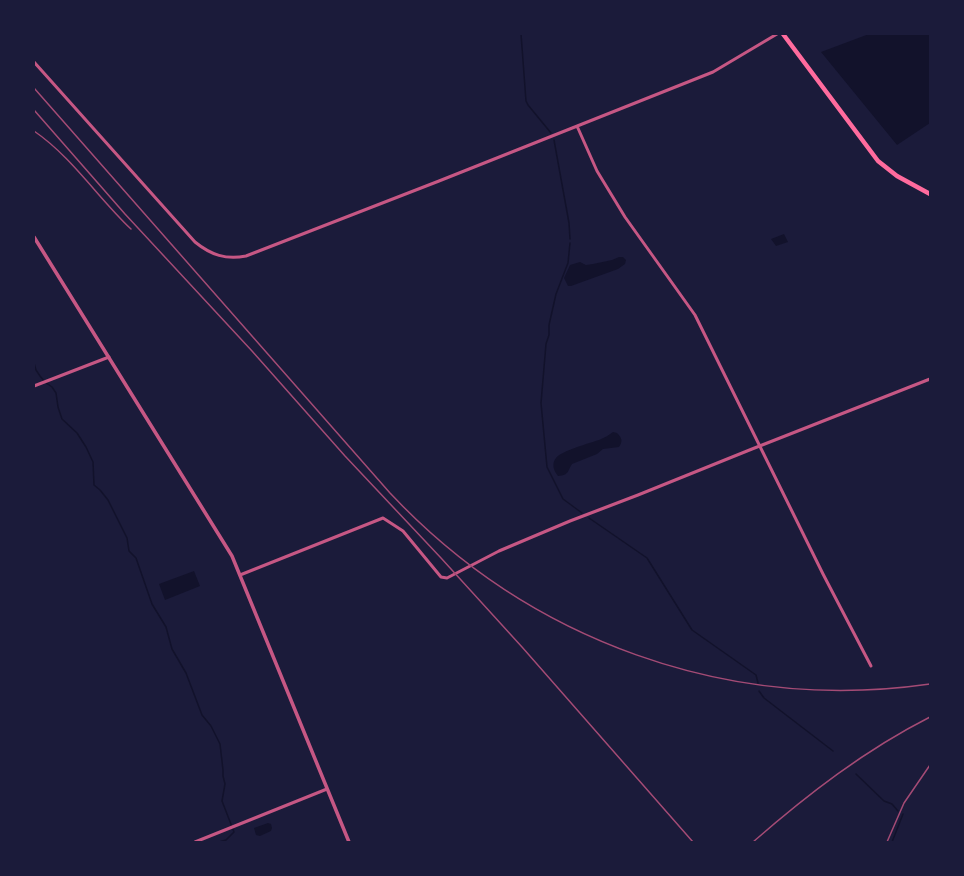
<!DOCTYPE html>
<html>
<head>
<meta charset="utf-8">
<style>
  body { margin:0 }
  #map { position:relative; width:964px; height:876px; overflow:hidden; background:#1b1b3a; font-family:"Archivo Narrow",sans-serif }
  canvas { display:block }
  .frame { position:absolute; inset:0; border:35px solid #1b1b3a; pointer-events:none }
</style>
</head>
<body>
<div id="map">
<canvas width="964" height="876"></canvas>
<div class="frame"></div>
</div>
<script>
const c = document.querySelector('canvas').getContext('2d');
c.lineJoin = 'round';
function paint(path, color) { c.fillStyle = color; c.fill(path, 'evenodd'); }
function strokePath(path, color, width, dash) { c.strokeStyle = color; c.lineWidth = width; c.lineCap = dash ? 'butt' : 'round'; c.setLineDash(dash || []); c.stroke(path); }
paint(new Path2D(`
  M869 34H930V123L897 145 821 52Z
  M784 234 788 242 776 246 771 239Z
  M619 257H623L626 260 625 264 618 269 571 286H568L564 278 570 265 580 262 586 265 593 264 612 260Z
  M613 432 617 433C622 438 623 441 619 447L603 449 597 454 572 464C567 472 569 475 558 476 554 471 551 464 556 458 561 451 590 443 599 440 604 438 609 435 613 432Z
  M194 571 200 586 165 600 159 584Z
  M268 823 271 824 272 828 271 831 260 836 256 835 254 828Z`), '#12122b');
strokePath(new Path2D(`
  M521 34 526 101 528 105 551 133
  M554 140 569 223 570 239
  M570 243 568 263 556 294 549 325V335L546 344 541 403 547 467 563 499 582 513
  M34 363 36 370 40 376 45 382 52 387 56 393 58 407 62 419 77 433 86 447 93 462 94 485 100 490 108 500 127 538 129 551 136 558 152 604 166 627 172 649 186 673 202 715 211 726 220 744 223 770V776L225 784 222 801 234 832 226 840 219 842
  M589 518 647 558 692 630 756 675 758 683
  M759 691 764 698 833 751
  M856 774 884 801 892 804 898 811
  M892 842 903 814`), '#12122b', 1.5);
strokePath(new Path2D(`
  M34 62 195 242C211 255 226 260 246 256L439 181 713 72 777 34
  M577 126 597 171 625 217 695 315 823 574 871 666
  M34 386 109 357
  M240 575 383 518 403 531 441 577 447 578 499 551 570 521 638 495 752 449 930 379
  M195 842 327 789`), '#c65784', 3);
strokePath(new Path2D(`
  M34 237 232 556 349 842`), '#c65784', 3.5);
strokePath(new Path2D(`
  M783 34 878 161 897 176 930 194`), '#ff6b9d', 4.5);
strokePath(new Path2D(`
  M34 88 390 493C529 641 728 713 930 684
  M34 110 125 214 252 351 345 456 441 558 522 647 693 842
  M34 131C72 157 98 198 131 229
  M753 842C808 794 865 750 930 717
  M887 842 904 803 930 765`), '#a44b75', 1.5);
</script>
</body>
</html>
